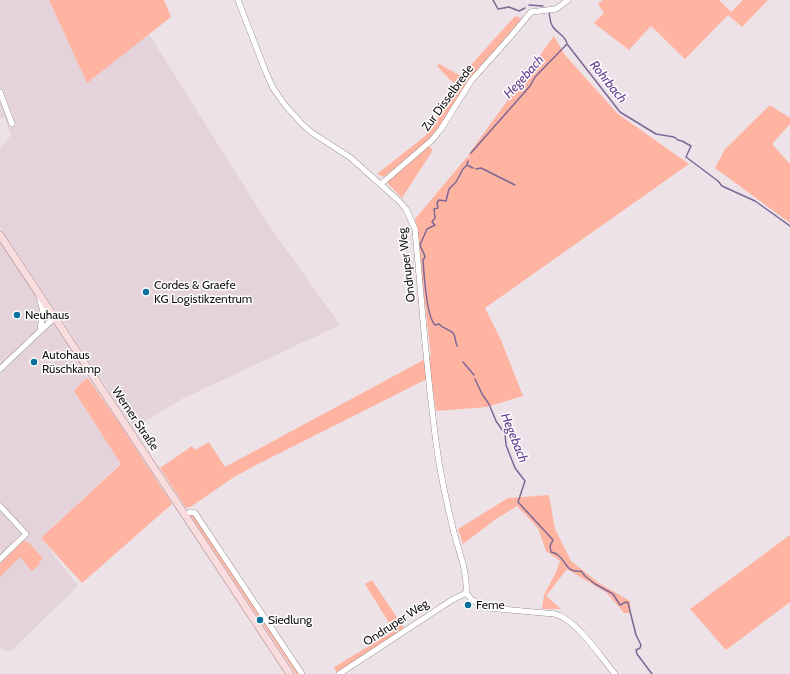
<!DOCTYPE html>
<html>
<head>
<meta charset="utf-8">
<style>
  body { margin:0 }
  canvas { display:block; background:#ece2e7 }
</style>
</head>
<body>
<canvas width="790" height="674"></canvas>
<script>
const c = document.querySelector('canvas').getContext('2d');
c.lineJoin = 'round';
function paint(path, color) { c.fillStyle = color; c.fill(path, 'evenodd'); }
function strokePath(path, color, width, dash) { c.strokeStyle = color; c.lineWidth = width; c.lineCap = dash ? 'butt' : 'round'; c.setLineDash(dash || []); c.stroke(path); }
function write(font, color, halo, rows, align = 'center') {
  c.font = font + ' Cabin,sans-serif'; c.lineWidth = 3; c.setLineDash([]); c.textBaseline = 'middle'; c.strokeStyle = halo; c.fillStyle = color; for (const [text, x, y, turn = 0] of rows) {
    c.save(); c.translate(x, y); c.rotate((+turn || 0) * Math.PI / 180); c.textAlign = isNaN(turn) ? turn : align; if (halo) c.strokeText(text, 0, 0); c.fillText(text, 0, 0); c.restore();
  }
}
paint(new Path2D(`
  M0 0H49L87 83 149 34 266 221 340 325 182 399 134 428 0 227V149L11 135 4 116 0 119Z
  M0 237 84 369 83 371 88 378 82 382 74 391 121 463 41 538 78 586 10 652 0 648Z`), '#e5d3db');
paint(new Path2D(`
  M49 0H164L171 17 87 83Z
  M603 0H719L731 12 743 0H768L742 27 728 15 685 59 651 26 629 50 594 23 604 13 598 4Z
  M515 16 522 18 470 80 440 127 430 139 384 177 377 174 425 136 436 122 456 84 450 80 437 66 439 64 461 76Z
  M554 36 565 55 618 114 689 164 485 308 501 340 523 396 487 407 436 411 431 377 260 463 234 477 192 506 186 508 160 468 192 446 195 450 209 442 225 467 431 356 415 219 467 157 471 158 468 155Z
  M770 105 790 118V124L772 144 790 164V223L715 168 725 149Z
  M428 146 433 150 402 198 388 184V180Z
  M88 378 117 420 172 504 82 583 41 538 121 464 74 391 82 382Z
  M549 495 555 529 571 561 599 583 630 601 631 613H624L607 593 567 569 546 596 561 609H542L544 595 556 572 560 561 546 551 538 528 517 506 496 519 463 544 458 529 508 498Z
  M193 514 300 674H296L190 515Z
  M790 535V602L726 650 690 609Z
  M25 541 30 544 43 558 39 562 40 564 32 571 20 557 0 577V564L22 542Z
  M372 580 404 628 337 673 334 667 394 631 365 584Z`), '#ffb4a1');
strokePath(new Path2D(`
  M493 0 498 9 509 7 519 11 525 8
  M529 5 543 6
  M567 44 620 112 656 134 674 137 678 140 682 141 691 146 686 157 718 181 722 186 755 201 790 226
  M471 153 530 86 535 77 567 44C566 36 558 34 553 27 550 23 550 17 549 12
  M467 165 473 168
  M476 169 481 168 515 185
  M457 346C455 342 456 336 453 333 449 329 443 329 439 324L435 325C426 317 424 273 423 260L425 257C424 252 421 249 420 245L427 229 435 225 432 222 435 218 434 209 438 208 437 203 439 200 446 201 449 189 456 182 463 169 467 165 468 161
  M463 362 474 375
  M475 379 482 394 489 404 496 421 505 434 506 445 515 468 525 481 518 502 553 540 550 546 551 552C553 553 556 553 558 555 567 562 566 573 581 571L585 576 595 584 613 594 620 605 626 602 628 603 636 635 641 645 640 648 636 650 637 654 652 674`), '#7d6896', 1.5);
const minor = new Path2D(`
  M238 0 265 70 273 88 285 105 302 124 311 132 351 158 399 201 406 209 415 229C422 304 427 381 438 456 442 482 448 508 454 533 459 552 468 573 466 593L472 600 489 608 555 614C577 620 600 656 615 674
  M0 92 12 124
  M381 184 432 140 441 129 471 81 512 35 531 12 556 9 568 0
  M39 296 43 311 40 331
  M0 369 54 318
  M0 506 26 534 0 559
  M185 515 190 512 195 513 302 674
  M339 674 452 600 466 593`);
const major = new Path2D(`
  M0 235 290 674`);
strokePath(minor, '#6b6266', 6);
strokePath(major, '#a68588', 8);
strokePath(minor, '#fff', 5.5);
strokePath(major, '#f8dcde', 7);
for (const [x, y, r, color] of [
  [146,292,4,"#08709d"],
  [17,315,4,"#08709d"],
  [34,362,4,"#08709d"],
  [468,605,4,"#08709d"],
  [260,620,4,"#08709d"]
]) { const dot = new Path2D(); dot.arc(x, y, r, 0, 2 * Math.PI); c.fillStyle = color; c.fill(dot); strokePath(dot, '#fff', 1.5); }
write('12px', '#141112', '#fff', [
  ["Zur Disselbrede",448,98,-54],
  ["Ondruper Weg",407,265,-97],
  ["Werner Straße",135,419,56],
  ["Ondruper Weg",396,623,-33]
]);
write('12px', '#141112', '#fff', [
  ["Cordes & Graefe",154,285],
  ["KG Logistikzentrum",154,299],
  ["Neuhaus",25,315],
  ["Autohaus",42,355],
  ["Rüschkamp",42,369],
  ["Feme",476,605],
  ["Siedlung",268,620]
], 'left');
write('italic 13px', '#664090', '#fff', [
  ["Hegebach",524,77,-48],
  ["Rohrbach",608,82,51],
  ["Hegebach",514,438,68]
]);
</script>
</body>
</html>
